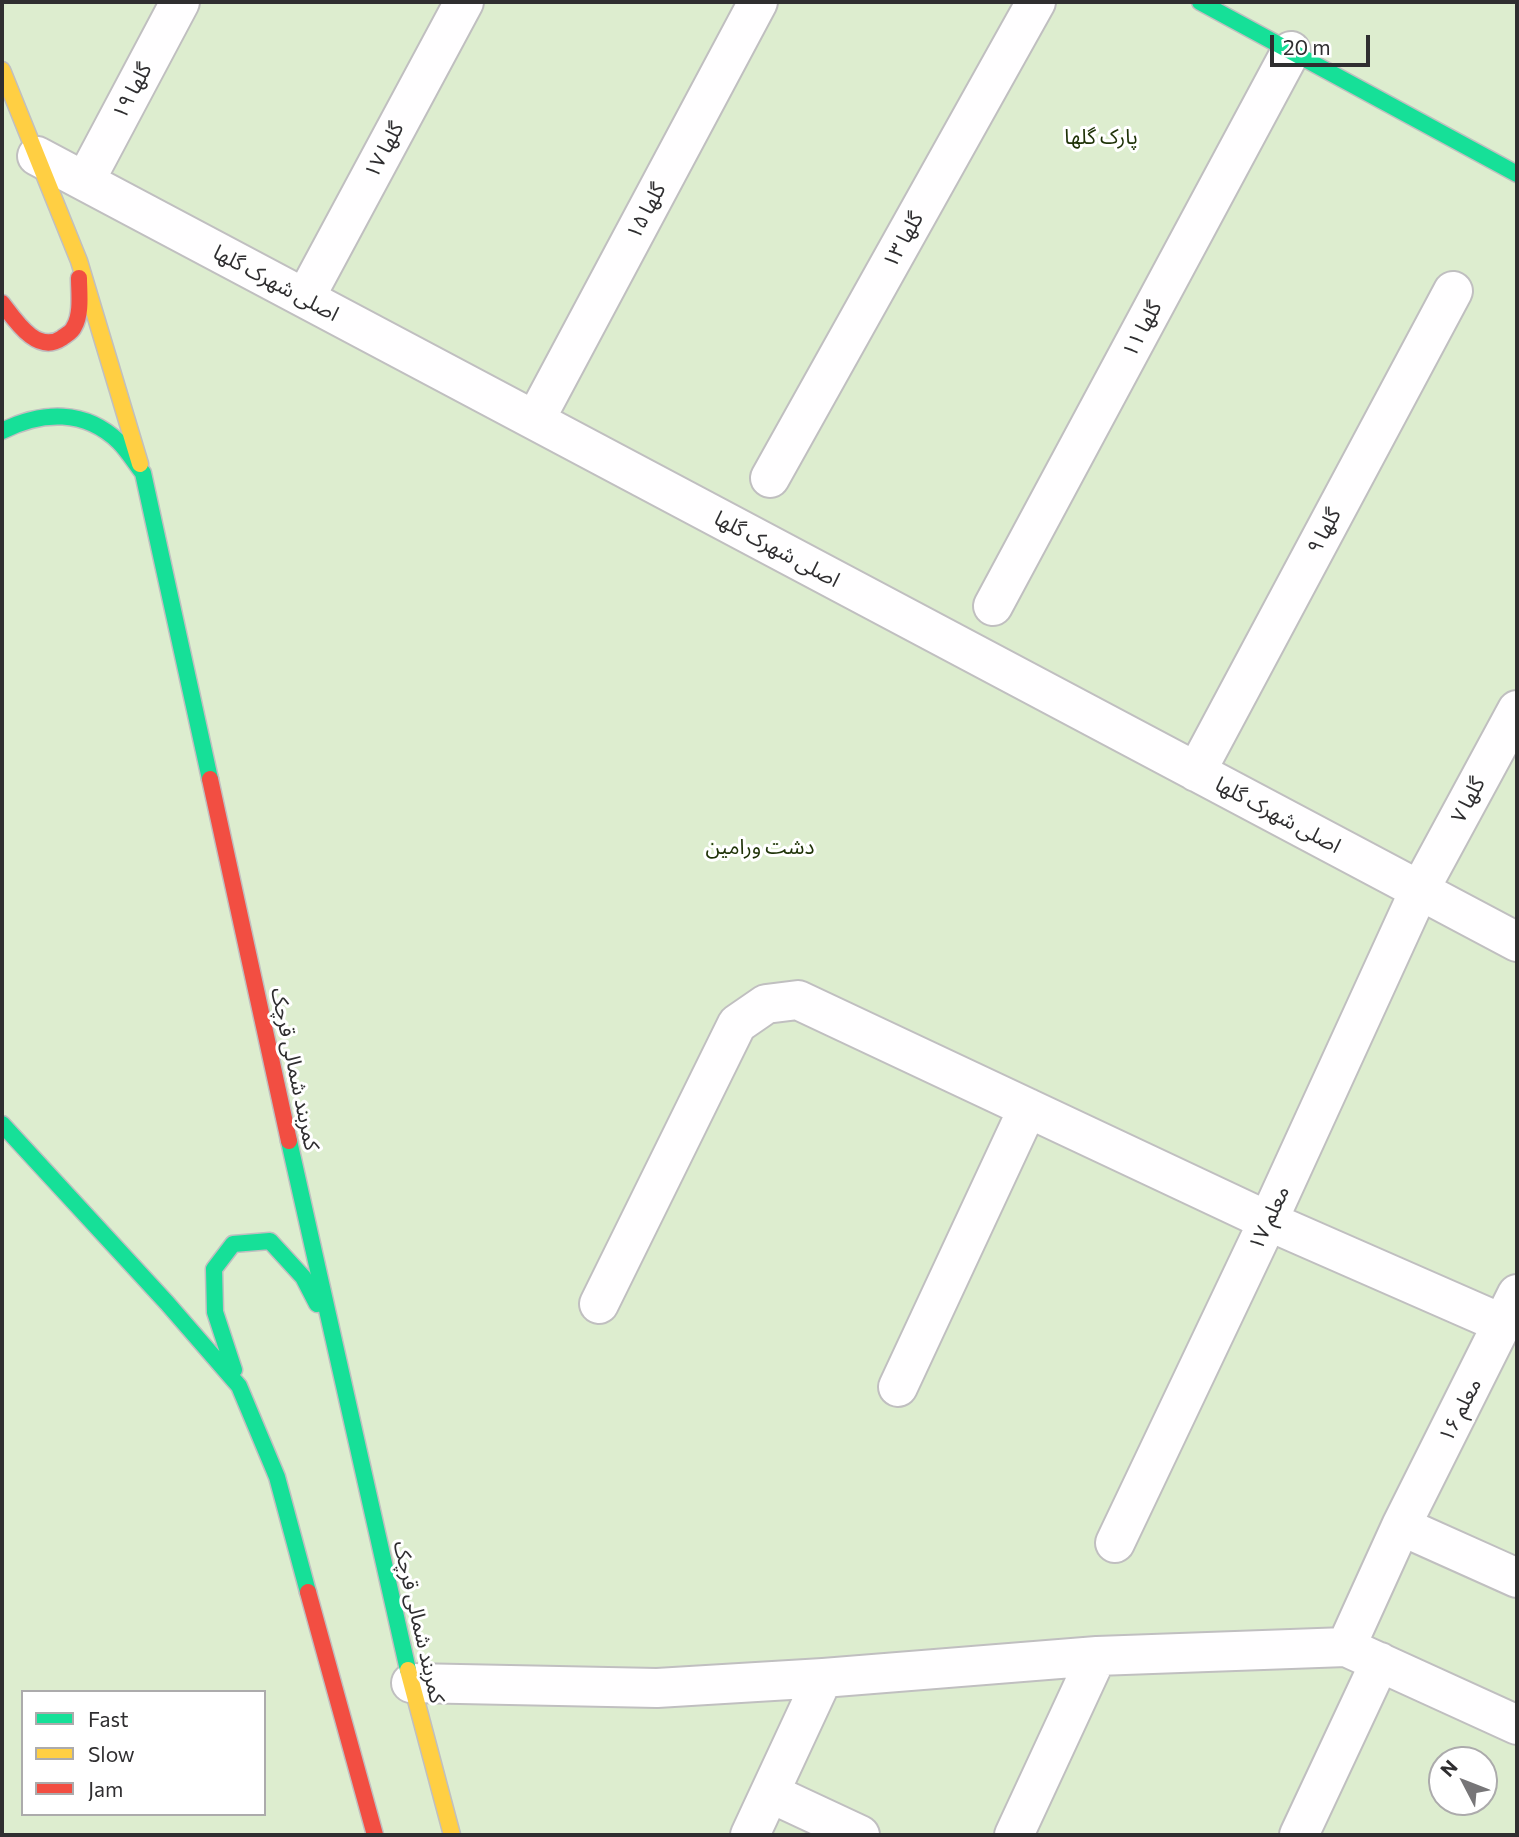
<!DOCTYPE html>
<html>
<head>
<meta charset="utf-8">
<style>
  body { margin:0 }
  #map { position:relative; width:1519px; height:1837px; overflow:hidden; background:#fcfbfd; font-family:Commissioner,sans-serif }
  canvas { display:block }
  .frame { position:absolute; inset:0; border:4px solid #2f2e30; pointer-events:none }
  .legend { position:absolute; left:21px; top:1690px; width:245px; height:126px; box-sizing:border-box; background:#fff; border:2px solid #acabac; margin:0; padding:9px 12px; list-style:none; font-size:21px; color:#2f2e30 }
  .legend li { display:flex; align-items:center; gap:14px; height:35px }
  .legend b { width:35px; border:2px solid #acabac }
  .north { position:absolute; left:1428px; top:1746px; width:70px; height:70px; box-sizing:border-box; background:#fff; border:2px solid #acabac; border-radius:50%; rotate:312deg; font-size:19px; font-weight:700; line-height:28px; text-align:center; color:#2f2e30 }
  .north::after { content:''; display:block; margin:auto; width:24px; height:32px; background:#777678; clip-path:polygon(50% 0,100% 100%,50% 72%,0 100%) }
  .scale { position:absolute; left:1270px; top:35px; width:100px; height:32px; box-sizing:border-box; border:4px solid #2f2e30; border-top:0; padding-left:9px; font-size:21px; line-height:24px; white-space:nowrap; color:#2f2e30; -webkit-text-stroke:5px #fff; paint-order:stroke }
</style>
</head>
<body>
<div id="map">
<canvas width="1519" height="1837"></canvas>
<div class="frame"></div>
<ul class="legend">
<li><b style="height:9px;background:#16e098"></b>Fast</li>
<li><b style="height:9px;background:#ffcf43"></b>Slow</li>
<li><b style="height:9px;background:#f24e42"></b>Jam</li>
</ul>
<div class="north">N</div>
<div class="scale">20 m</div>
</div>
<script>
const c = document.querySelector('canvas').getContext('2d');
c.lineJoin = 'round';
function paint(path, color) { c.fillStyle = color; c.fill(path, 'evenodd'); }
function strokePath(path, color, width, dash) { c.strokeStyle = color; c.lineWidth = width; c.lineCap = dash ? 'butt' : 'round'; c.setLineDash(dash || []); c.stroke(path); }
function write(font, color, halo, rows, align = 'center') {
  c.font = font + ' Commissioner,"Noto Sans Arabic",sans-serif'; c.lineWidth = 6; c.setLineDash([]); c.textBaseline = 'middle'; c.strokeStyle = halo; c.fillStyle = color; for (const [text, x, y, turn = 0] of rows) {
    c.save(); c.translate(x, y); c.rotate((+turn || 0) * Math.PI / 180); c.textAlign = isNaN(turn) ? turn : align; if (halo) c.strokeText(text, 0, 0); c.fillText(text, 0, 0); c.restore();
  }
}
paint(new Path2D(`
  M2 2H1517V1835H2ZM23 1692H264V1814H23ZM1442 1760H1484V1802H1442Z`), '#ddedcf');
const street = new Path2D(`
  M37 156 1517 942
  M85 181 180 2
  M305 298 464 2
  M535 420 758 2
  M770 478 1036 2
  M993 606 1291 51
  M1196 772 1453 291
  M599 1304 737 1024 766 1004 798 1000 1268 1221 1503 1324
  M898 1387 1028 1108
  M1401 1526 1517 1294
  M1115 1543 1268 1221 1419 891 1517 710
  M1346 1647 1401 1526 1517 1578
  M411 1683 657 1688 823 1678 1097 1656 1346 1647 1517 1725
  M770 1793 860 1835
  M750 1835 823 1678
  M1014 1835 1097 1656
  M1299 1835 1380 1662`);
const fast = new Path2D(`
  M1200 2 1517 174
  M2 431C42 411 85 409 119 442 128 451 135 463 143 473L210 779
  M2 1124 167 1303 239 1386 277 1477 308 1592
  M289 1141 408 1670
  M234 1370 215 1312 214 1269 233 1244 270 1241 303 1277 317 1304`);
const slow = new Path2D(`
  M2 70 79 261 140 464
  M408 1670 452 1835`);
const jam = new Path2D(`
  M2 303C15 320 37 355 62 338 66 335 72 332 74 327 82 314 79 292 79 278
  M210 779 289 1141
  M308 1592 375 1835`);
strokePath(street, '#c0bfc0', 42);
strokePath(fast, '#c0bfc0', 19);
strokePath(slow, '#c0bfc0', 19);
strokePath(jam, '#c0bfc0', 19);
strokePath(street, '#fffeff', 38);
strokePath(fast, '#16e098', 16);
strokePath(slow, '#ffcf43', 16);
strokePath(jam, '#f24e42', 16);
write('21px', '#2f2e30', '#fff', [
  ["گلها ۱۹",132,91,-62],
  ["گلها ۱۷",384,150,-62],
  ["گلها ۱۵",646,211,-62],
  ["گلها ۱۳",903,240,-61],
  ["اصلی شهرک گلها",276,283,28],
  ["گلها ۱۱",1142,329,-62],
  ["گلها ۹",1324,531,-62],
  ["اصلی شهرک گلها",777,549,28],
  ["گلها ۷",1468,800,-62],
  ["اصلی شهرک گلها",1278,815,28],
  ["کمربند شمالی قرچک",295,1069,78],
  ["معلم ۱۷",1269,1218,-65],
  ["معلم ۱۶",1460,1410,-63],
  ["کمربند شمالی قرچک",419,1622,77]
]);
write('21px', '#1e3207', '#fff', [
  ["پارک گلها",1101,137],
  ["دشت ورامین",760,847]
]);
</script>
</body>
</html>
